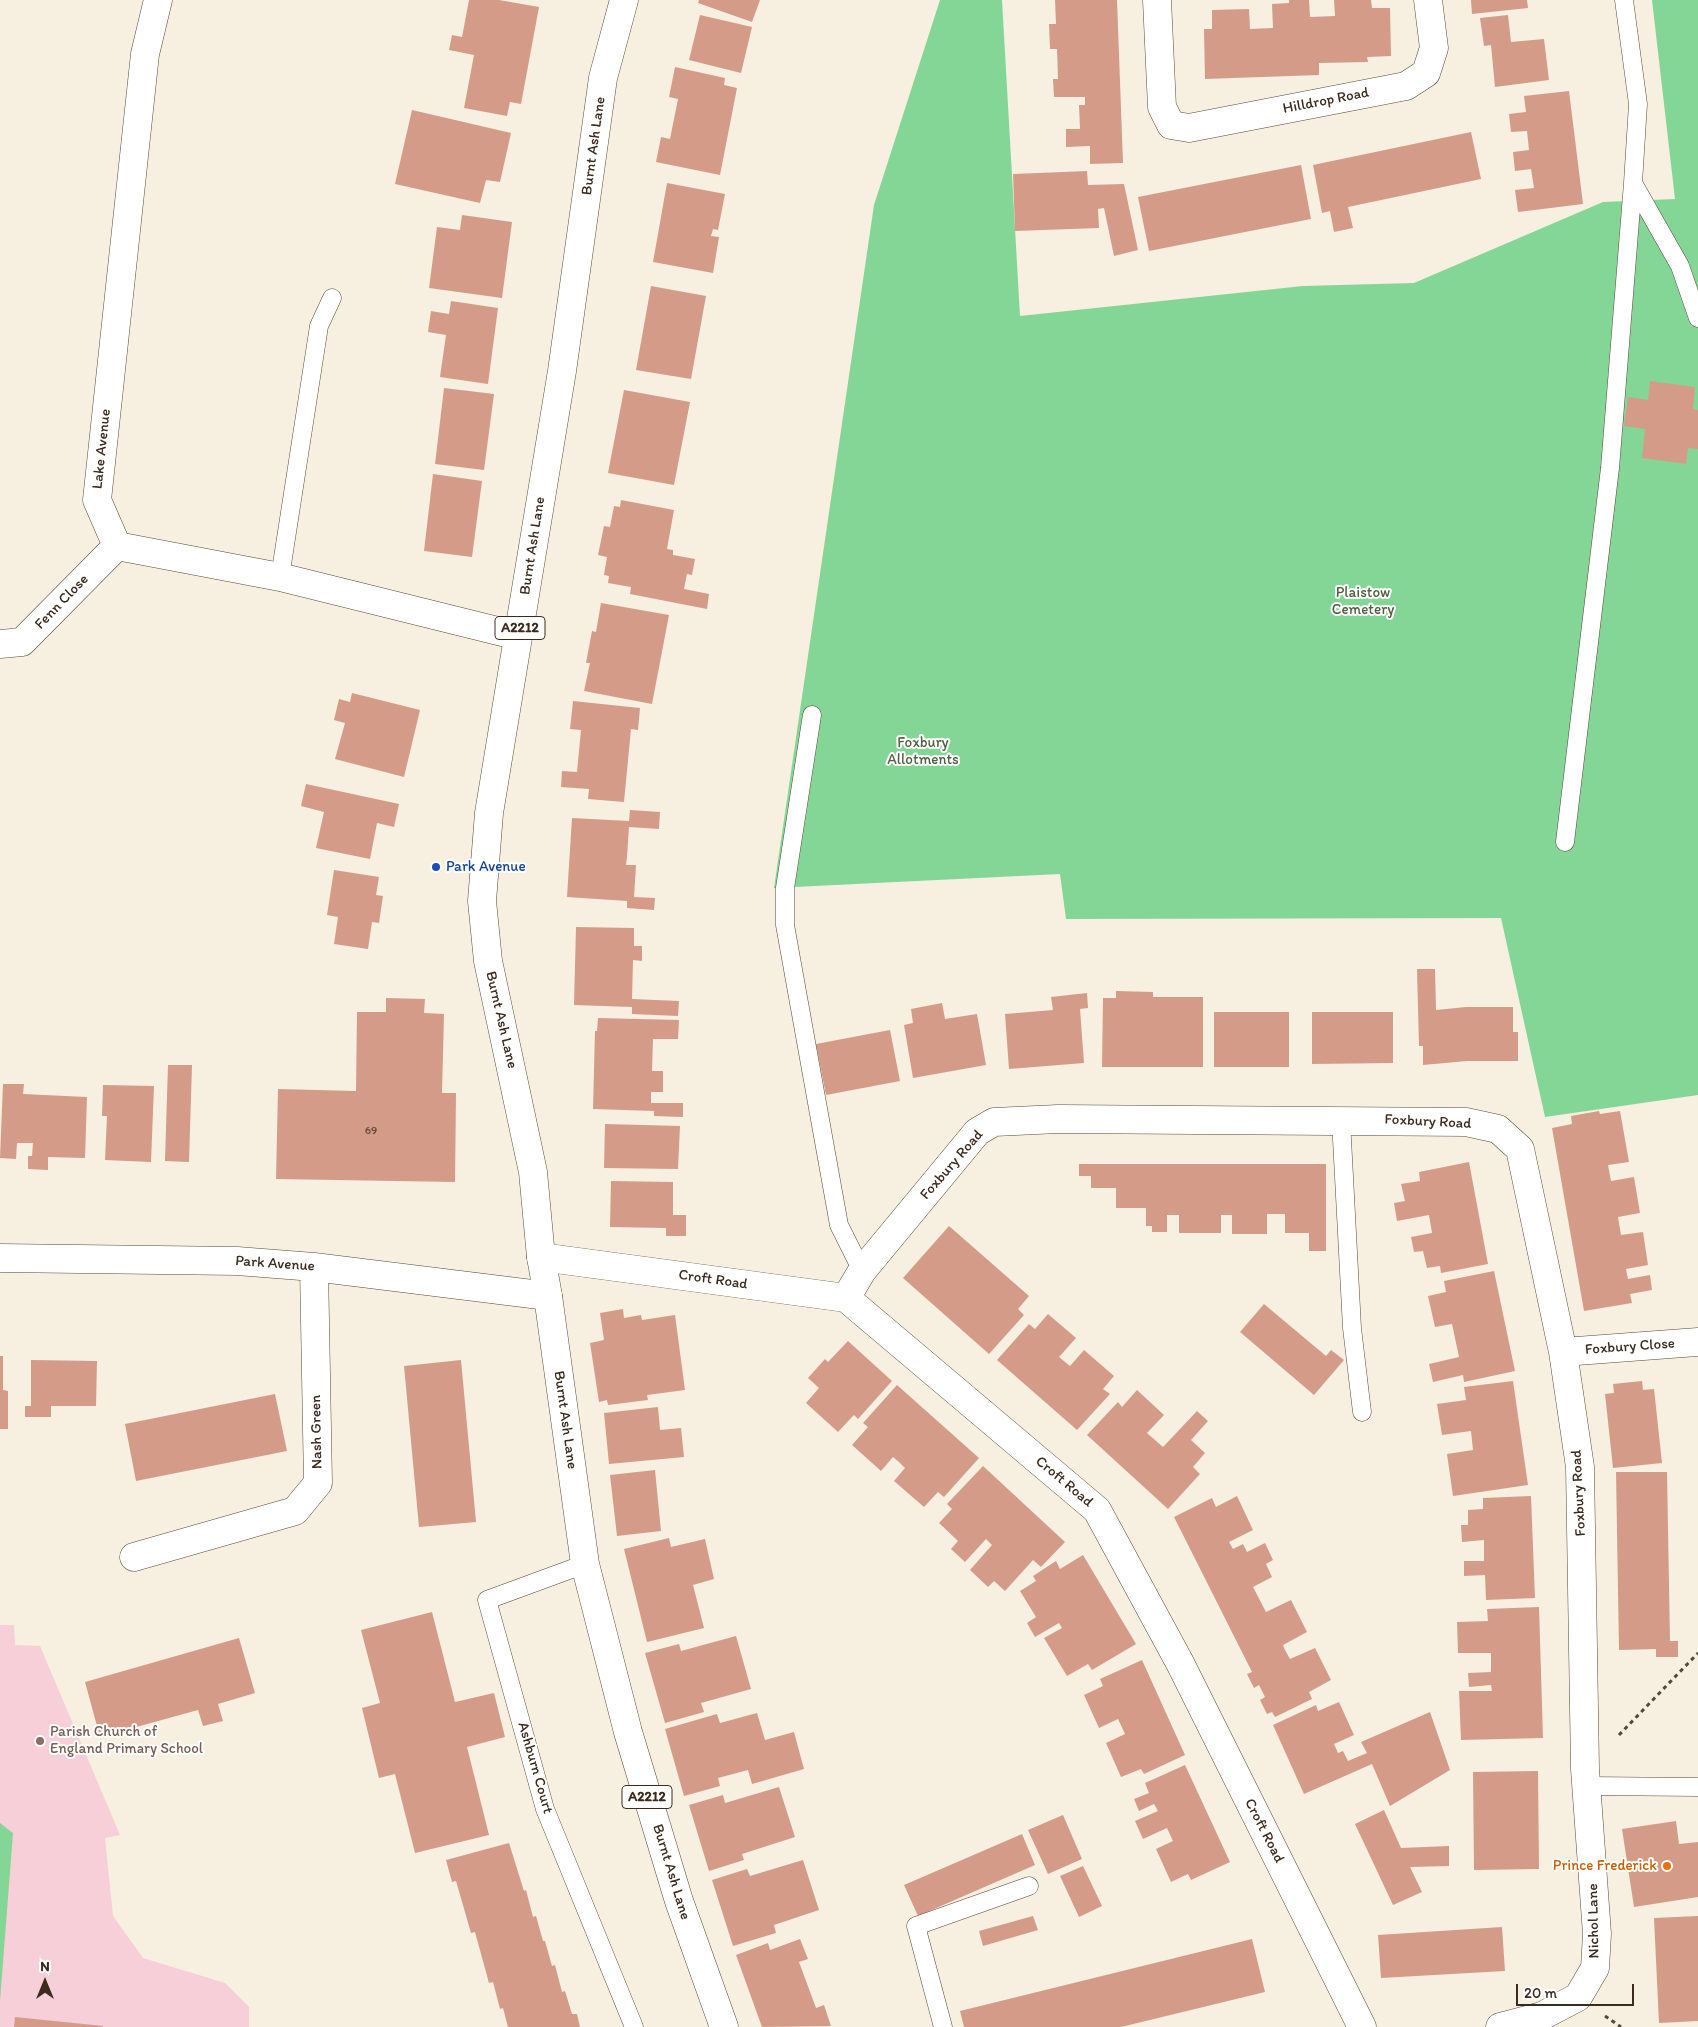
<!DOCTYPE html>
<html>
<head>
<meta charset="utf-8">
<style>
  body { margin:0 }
  #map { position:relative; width:1698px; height:2027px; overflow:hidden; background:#f7efdf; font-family:Itim,sans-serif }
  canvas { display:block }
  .north { position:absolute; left:20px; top:1957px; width:50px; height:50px; -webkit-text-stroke:4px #fff; paint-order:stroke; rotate:0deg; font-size:14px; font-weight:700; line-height:20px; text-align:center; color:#3b2a1e }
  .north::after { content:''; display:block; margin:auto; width:18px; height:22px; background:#3b2a1e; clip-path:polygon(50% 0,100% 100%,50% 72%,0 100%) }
  .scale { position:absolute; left:1516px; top:1984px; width:118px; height:22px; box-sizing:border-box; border:2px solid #3b2a1e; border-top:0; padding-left:6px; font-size:15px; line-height:18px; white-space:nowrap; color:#3b2a1e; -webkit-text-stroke:4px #fff; paint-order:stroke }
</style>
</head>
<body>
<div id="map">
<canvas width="1698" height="2027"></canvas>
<div class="north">N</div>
<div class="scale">20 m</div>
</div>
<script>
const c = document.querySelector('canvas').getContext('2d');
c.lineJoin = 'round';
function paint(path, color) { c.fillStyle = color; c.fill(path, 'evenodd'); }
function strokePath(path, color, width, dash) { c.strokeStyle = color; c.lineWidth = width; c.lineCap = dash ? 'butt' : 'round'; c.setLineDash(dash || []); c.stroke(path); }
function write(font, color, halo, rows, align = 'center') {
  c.font = font + ' Itim,sans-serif'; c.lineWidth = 4; c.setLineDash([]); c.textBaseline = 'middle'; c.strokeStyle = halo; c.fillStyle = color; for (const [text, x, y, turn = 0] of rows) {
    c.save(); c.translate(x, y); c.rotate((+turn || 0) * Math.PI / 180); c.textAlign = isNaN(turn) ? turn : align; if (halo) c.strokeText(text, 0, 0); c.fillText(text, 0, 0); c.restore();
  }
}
paint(new Path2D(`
  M0 1625H14L15 1645 40 1646 120 1835 105 1838 113 1916 143 1958 225 1983 249 2007V2027H0Z`), '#f6cfd8');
paint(new Path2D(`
  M940 0H1002L1020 316 1303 286 1414 283 1603 202 1675 199 1652 0H1698V1095L1545 1117 1501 918 1066 919 1060 874 774 888 874 205Z
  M0 1823 13 1833 0 2001Z`), '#84d697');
paint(new Path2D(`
  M469 0H499L539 7 521 104 510 102 507 116 464 108 474 55 449 50 452 35 462 37Z
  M699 0H760L752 22 698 3Z
  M1055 0H1117L1123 163 1090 164V146L1066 147V129H1080L1079 105H1085V97H1054L1053 79H1058L1057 49H1050L1049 24H1056Z
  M1289 0H1309L1310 17 1335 16 1334 0H1371L1372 8H1390L1391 56 1367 57 1368 62 1319 63V75L1205 79 1204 29H1212V10L1249 9 1250 29 1273 28 1272 4 1289 3Z
  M1471 0H1527L1528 8 1472 14Z
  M700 15 752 27 741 73 689 60Z
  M1508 15 1511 42 1544 39 1549 80 1495 87 1491 45 1484 46 1480 18Z
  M675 67 725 78 724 85 737 88 720 175 656 162 661 137 670 139 678 99 669 97Z
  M1569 91 1583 204 1518 212 1515 190 1534 188 1531 169 1515 171 1513 152 1529 150 1527 131 1511 132 1509 114 1526 112 1524 96Z
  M412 110 511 133 500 182 486 180 480 203 395 184Z
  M1471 132 1481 179 1348 207 1353 228 1334 232 1330 211 1322 213 1313 165Z
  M1301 165 1311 219 1149 251 1138 197Z
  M1087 171 1088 185 1124 184 1138 250 1114 256 1104 208 1098 209 1099 228 1015 231 1013 174Z
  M667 183 725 194 718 230 713 229 711 236 719 237 713 273 653 262Z
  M462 215 512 222 502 298 429 288 437 227 460 230Z
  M651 286 706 296 691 379 636 370Z
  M451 301 498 308 488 384 440 377 446 335 428 332 431 311 449 314Z
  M1650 381 1695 387 1693 409 1698 410V449L1688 448 1686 464 1642 458 1645 429 1624 426 1628 397 1648 400Z
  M444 388 494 394 484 470 435 464Z
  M624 390 690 402 674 485 608 473Z
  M433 474 482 481 472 557 424 551Z
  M621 500 674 510 667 549 673 550V555L695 559 692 575 687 574 684 589 709 594 707 609 630 594 631 587 608 583 609 576 604 575 607 557 598 555 604 526 610 527 614 506 620 507Z
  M601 603 669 615 652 704 584 691 590 663H586L592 631 596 632Z
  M352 693 420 710 404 777 335 759 345 723 334 720 339 699 350 702Z
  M573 701 640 708 638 730 631 729 624 802 588 799 589 789 561 787 562 771 577 772 581 730 570 729Z
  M306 784 399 804 394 827 377 823 370 859 316 848 324 812 301 806Z
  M630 810 660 812 659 829 629 827 627 857 626 865H636L634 897 655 898 654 910 627 908V901L567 897 572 818 629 821Z
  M334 870 379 877 376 895 383 896 379 923 372 922 368 949 334 944 338 917 327 915Z
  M576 927 634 928V946H642V961L633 960 632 999 679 1001 678 1016 632 1014V1007L574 1005Z
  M1417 969H1435L1436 1010 1466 1007H1513V1032H1518V1061H1467L1423 1065V1046H1419Z
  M1116 991 1153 992V997H1203V1067H1102L1103 998H1116Z
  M1087 993 1088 1008 1080 1009 1084 1063 1009 1069 1005 1014 1053 1010 1051 997Z
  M386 998 425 999 424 1013 444 1014 442 1093H456L455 1182 276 1179 278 1089 356 1091 357 1012H386Z
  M942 1003 945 1019 977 1014 986 1065 913 1078 904 1025 913 1023 911 1009Z
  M1214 1012H1289V1067H1214Z
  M1312 1012H1393V1063L1312 1064Z
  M598 1018 679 1020 678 1039H653L652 1071H663V1092H651V1103H683V1117L654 1116V1111L593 1109 595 1031H597Z
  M890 1030 900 1081 826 1095 816 1044Z
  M168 1065H192L189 1162 165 1161Z
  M3 1084H24L23 1094 87 1097 85 1158 48 1157V1170L28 1169V1156H32L33 1143H17L16 1159 0 1158Z
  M103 1085 154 1086 151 1162 105 1160 107 1116H102Z
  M1599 1111 1600 1114 1620 1111 1629 1162 1608 1165 1611 1181 1634 1177 1640 1213 1618 1217 1621 1235 1643 1232 1648 1265 1626 1269 1628 1279 1650 1275 1652 1290 1630 1294 1632 1303 1584 1311 1552 1128 1572 1124 1571 1116Z
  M605 1124 680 1126 678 1169 604 1168Z
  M1469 1162 1488 1264 1441 1273 1440 1266 1427 1268 1423 1251 1414 1252 1411 1237 1432 1233 1429 1215 1397 1221 1394 1203 1405 1201 1401 1184 1420 1181 1419 1172Z
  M1079 1164H1326V1251H1309V1233H1285V1214H1267V1234H1232V1215H1221V1233H1179V1215H1167V1232H1152V1226H1146V1208H1116V1188H1091V1176H1079Z
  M611 1181 673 1182V1215H686V1236H666V1228L610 1227Z
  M949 1226 1029 1296 1018 1309 1024 1315 989 1354 903 1278Z
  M1494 1271 1515 1371 1464 1382 1463 1375 1433 1382 1429 1364 1459 1357 1452 1324 1435 1327 1428 1296 1446 1292 1444 1281Z
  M1264 1304 1326 1356 1331 1350 1344 1360 1314 1395 1240 1332Z
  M623 1309 624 1318 641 1315 642 1320 675 1315 685 1390 647 1395 648 1400 608 1405 607 1400 599 1402 590 1343 604 1340 600 1313Z
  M1048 1314 1076 1338 1059 1357 1070 1366 1084 1350 1114 1376 1103 1389 1110 1394 1077 1430 997 1360 1029 1324 1035 1329Z
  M848 1341 892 1381 858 1419 854 1415 838 1432 806 1403 819 1388 808 1378 825 1359 828 1362Z
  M0 1356H3V1390L8 1391V1429H0Z
  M31 1360 97 1361 96 1406H51V1417H25V1406H31Z
  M461 1360 476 1522 419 1527 404 1366Z
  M1513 1381 1528 1485 1453 1496 1447 1454 1473 1450 1471 1431 1442 1435 1437 1404 1466 1400 1464 1387Z
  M1642 1381 1643 1390 1654 1389 1662 1463 1613 1468 1605 1394 1614 1393 1613 1384Z
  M897 1385 979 1458 944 1497 938 1492 924 1507 894 1481 905 1468 899 1462 893 1457 881 1471 852 1445 868 1427 863 1423Z
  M1137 1390 1164 1415 1147 1433 1163 1447 1197 1411 1208 1421 1191 1440 1205 1453 1193 1467 1200 1474 1168 1509 1087 1435 1118 1402 1122 1407Z
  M275 1394 287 1451 136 1481 125 1424Z
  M658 1407 660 1430 681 1428 684 1457 609 1464 604 1413Z
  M983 1466 1065 1542 1041 1567 1033 1560 1005 1591 994 1581 988 1587 970 1570 992 1545 986 1539 965 1562 951 1549 958 1541 939 1523 952 1509 947 1504Z
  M655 1470 661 1531 617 1536 610 1475Z
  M1616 1472H1667L1670 1641H1678V1657H1656V1649L1619 1650Z
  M1237 1496 1253 1530 1229 1542 1233 1549 1243 1544 1247 1552 1265 1543 1273 1560 1266 1564 1272 1577 1253 1587 1266 1612 1291 1600 1307 1632 1283 1645 1285 1650 1290 1659 1315 1648 1331 1680 1309 1692 1312 1699 1275 1717 1272 1712 1267 1714 1260 1700 1265 1697 1259 1685 1254 1688 1247 1674 1252 1672 1250 1668 1174 1517 1212 1498 1216 1507Z
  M1531 1496 1535 1598 1486 1600 1485 1575 1464 1576V1561H1484V1540L1462 1542 1461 1525H1468V1510L1483 1509V1498Z
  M669 1538 671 1547 705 1539 714 1579 693 1585 704 1628 647 1642 624 1549Z
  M1083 1555 1136 1644 1092 1670 1088 1664 1067 1676 1044 1638 1062 1628 1059 1623 1035 1637 1027 1623 1036 1617 1020 1591 1036 1581 1033 1576 1056 1561 1060 1569Z
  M1539 1607 1543 1738 1461 1740 1459 1691H1492L1491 1685 1469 1687 1468 1673 1491 1672V1653H1458L1457 1622 1488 1621 1487 1609Z
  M432 1612 455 1702 494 1693 505 1737 467 1747 489 1835 415 1853 395 1774 379 1778 362 1708 380 1703 361 1630Z
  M736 1636 751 1689 701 1703 704 1712 665 1723 645 1653 679 1644 681 1651Z
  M239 1638 255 1693 218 1704 223 1721 203 1726 198 1710 100 1737 85 1682Z
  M1142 1660 1185 1755 1144 1774 1141 1769 1121 1777 1106 1743 1125 1734 1118 1719 1099 1728 1084 1695 1103 1686 1100 1679Z
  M1339 1702 1354 1735 1334 1744 1338 1753 1343 1751 1348 1761 1367 1753 1361 1742 1430 1712 1450 1770 1390 1806 1372 1764 1304 1794 1273 1725 1316 1705 1318 1711Z
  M757 1713 765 1740 794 1732 804 1769 752 1784 748 1770 718 1778 720 1786 684 1796 665 1729 717 1714 720 1723Z
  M1185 1765 1230 1862 1191 1880 1188 1874 1171 1882 1156 1849 1173 1841 1167 1828 1143 1839 1135 1821 1158 1811 1154 1804 1139 1811 1134 1799 1149 1793 1145 1783Z
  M1538 1771 1539 1869 1474 1870 1473 1772Z
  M779 1787 795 1837 742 1854 744 1860 709 1871 689 1805 723 1795 725 1803Z
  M1384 1810 1401 1848 1449 1846V1866L1410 1867 1422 1892 1393 1905 1355 1824Z
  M1063 1815 1082 1859 1048 1874 1028 1830Z
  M1676 1821 1679 1844 1698 1842V1897L1634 1907 1622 1829Z
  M1022 1834 1035 1865 918 1916 904 1885Z
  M509 1843 524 1891 526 1890 533 1917 536 1916 543 1941H545L552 1966 555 1965 562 1992 565 1991 572 2014H577L580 2027H508L503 2008 500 2009 493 1982 489 1983 475 1932 471 1933 456 1881 452 1882 446 1860Z
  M803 1860 819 1910 774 1925 776 1933 733 1946 712 1880 747 1869 750 1876Z
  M1083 1866 1102 1906 1079 1917 1060 1876Z
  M1033 1916 1038 1930 983 1946 979 1931Z
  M1698 1916V2021L1659 2023 1654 1918Z
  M1502 1927 1505 1971 1381 1978 1378 1935Z
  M800 1939 808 1959 799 1962 816 2008 824 2005 831 2026 762 2027 736 1955 768 1943 770 1950Z
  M1252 1939 1265 1992 1121 2027H964L960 2011Z
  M15 2017 103 2026V2027H14Z`), '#d59b89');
const lane = new Path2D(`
  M1633 183 1680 266 1698 318
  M280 577 319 326 332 298
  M812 715 785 888V925L839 1225 862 1271
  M1565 842 1610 468 1633 183 1638 104 1624 0
  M1341 1120 1352 1328 1362 1412
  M585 1564 487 1600 545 1809 634 2027
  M1588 1786 1698 1787
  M943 2027 916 1926 1029 1886`);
const street = new Path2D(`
  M158 0 145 54 97 500 117 546 280 577 518 636
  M1157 0 1162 107 1171 125 1189 128 1406 86 1426 73 1434 48 1428 0
  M0 644 22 642 117 546
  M541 1257 846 1298 1097 1510 1180 1663 1362 2027
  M0 1258 237 1261 314 1267 548 1296
  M846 1298 862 1271 977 1132 994 1122 1058 1119 1466 1122 1498 1129 1520 1149 1563 1352 1580 1467 1585 1769 1597 1934 1595 1968 1578 1997 1542 2016 1500 2027
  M1563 1352 1698 1342
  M134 1557 295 1511 318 1483 314 1267`);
const primary = new Path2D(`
  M624 0 603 78 562 371 489 813 482 901 488 961 533 1172 541 1257 548 1296 585 1564 628 1732 679 1901 724 2027`);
strokePath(lane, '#57483b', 19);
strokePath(street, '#57483b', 29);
strokePath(primary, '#57483b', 29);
strokePath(new Path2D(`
  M1619 1735 1698 1653
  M1605 2016 1621 2027`), '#57483b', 3, [4, 4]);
strokePath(lane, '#fff', 18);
strokePath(street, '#fff', 28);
strokePath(primary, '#fff', 28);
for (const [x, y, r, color] of [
  [436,867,5,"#1a4fb4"],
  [40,1741,5,"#8d6e63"],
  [1667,1866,5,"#e8710a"]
]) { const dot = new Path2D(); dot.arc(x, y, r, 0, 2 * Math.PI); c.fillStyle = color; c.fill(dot); strokePath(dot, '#fff', 2); }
write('12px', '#624639', null, [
  ["69",371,1131]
]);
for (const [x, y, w] of [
  [520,628,50],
  [647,1797,50]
]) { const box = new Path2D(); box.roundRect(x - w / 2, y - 11.5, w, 23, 4); c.fillStyle = '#fff'; c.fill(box); strokePath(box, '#3b2a1e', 1); }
write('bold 14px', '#3b2a1e', null, [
  ["A2212",520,628],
  ["A2212",647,1797]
]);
write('15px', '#3b2a1e', '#fff', [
  ["Hilldrop Road",1326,101,-11],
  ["Burnt Ash Lane",594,146,-82],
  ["Lake Avenue",102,449,-84],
  ["Burnt Ash Lane",533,546,-81],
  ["Fenn Close",62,602,-46],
  ["Burnt Ash Lane",501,1020,77],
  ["Foxbury Road",1428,1122,3],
  ["Foxbury Road",952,1165,-49],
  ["Park Avenue",275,1264,4],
  ["Croft Road",713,1280,8],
  ["Foxbury Close",1630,1347,-4],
  ["Burnt Ash Lane",565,1420,82],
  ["Nash Green",317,1432,-91],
  ["Croft Road",1064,1482,40],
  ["Foxbury Road",1579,1493,-93],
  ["Ashburn Court",535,1768,74],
  ["Croft Road",1264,1831,63],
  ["Burnt Ash Lane",671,1872,73],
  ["Nichol Lane",1594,1921,-91]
]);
write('15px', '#515e42', '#fff', [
  ["Plaistow",1363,593],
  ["Cemetery",1363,610],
  ["Foxbury",923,743],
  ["Allotments",923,760]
]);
write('15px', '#164399', '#fff', [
  ["Park Avenue",446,867]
], 'left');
write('15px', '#785e54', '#fff', [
  ["Parish Church of",50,1732],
  ["England Primary School",50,1749]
], 'left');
write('15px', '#c56008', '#fff', [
  ["Prince Frederick",1657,1866]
], 'right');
</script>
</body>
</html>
